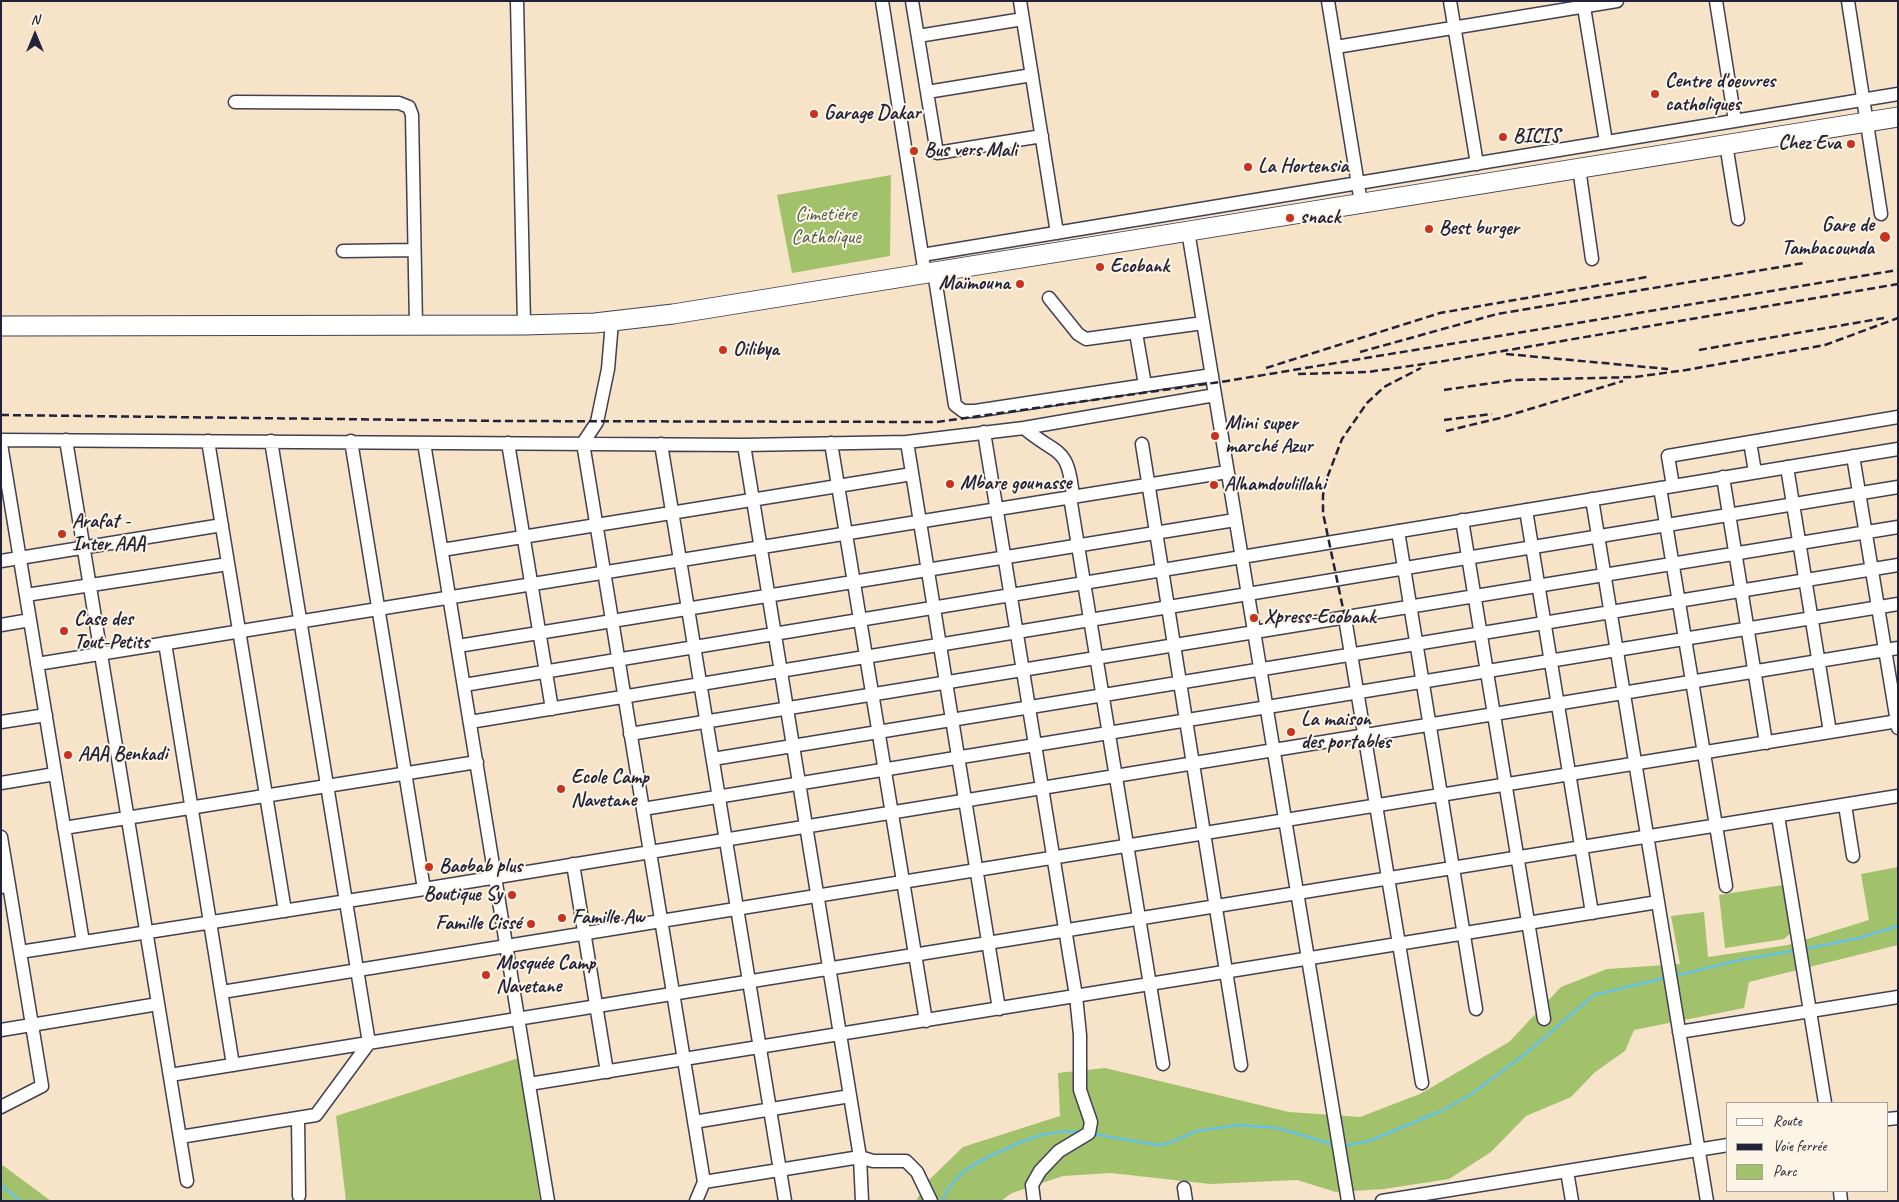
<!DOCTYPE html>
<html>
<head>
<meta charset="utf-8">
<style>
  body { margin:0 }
  #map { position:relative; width:1899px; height:1202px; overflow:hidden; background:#f6e3c8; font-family:Caveat,sans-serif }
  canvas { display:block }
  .frame { position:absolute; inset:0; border:2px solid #22223b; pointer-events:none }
  .legend { position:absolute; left:1726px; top:1102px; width:162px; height:90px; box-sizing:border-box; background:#fcf5e5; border:1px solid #a5a1a1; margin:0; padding:6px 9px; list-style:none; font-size:15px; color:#22223b }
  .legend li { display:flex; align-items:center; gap:10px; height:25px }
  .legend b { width:25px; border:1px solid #a5a1a1 }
  .north { position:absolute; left:10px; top:10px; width:50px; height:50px; -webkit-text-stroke:4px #fcf5e5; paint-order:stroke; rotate:0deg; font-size:14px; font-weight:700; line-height:20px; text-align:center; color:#22223b }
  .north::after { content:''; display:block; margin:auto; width:18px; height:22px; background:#22223b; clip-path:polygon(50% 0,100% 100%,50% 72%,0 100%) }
</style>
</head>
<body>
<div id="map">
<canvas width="1899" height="1202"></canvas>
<div class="frame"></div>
<ul class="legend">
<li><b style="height:6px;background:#fff"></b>Route</li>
<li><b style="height:6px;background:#22223b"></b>Voie ferrée</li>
<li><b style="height:14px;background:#a1c26b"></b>Parc</li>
</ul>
<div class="north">N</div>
</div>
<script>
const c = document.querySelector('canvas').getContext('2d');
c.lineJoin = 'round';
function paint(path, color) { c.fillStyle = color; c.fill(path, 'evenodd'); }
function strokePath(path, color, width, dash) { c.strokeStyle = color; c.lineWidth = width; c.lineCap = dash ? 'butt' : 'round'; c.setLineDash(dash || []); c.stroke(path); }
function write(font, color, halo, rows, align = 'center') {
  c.font = font + ' Caveat,sans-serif'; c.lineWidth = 4; c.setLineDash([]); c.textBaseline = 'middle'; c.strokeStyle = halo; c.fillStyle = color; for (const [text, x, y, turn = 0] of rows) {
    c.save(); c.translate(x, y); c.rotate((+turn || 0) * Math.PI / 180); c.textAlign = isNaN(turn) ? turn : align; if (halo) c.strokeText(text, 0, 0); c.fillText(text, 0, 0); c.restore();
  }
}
paint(new Path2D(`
  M891 175 890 256 792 273 777 195Z
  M1898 867V945L1749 982 1744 1008 1634 1030 1625 1051 1595 1072 1571 1097 1526 1116 1491 1152 1449 1179 1384 1189 1336 1192 1297 1180 1210 1184 1111 1173 1063 1176 1012 1193 1001 1201H916L929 1180 963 1147 1060 1116 1058 1073 1105 1068 1289 1112 1360 1117 1420 1094 1509 1042 1561 987 1607 969 1680 964 1671 916 1704 912 1708 957 1788 945 1869 920 1861 874Z
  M1783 885 1790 934 1784 939 1725 948 1719 895Z
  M519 1058 540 1201H346L336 1116Z
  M1 1164 51 1201H1Z`), '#a1c26b');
strokePath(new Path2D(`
  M1805 949 1859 938 1898 926
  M1675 976 1735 961 1797 950
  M1093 1134 1157 1145 1166 1144 1197 1131 1239 1125 1277 1128 1336 1145
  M1344 1146 1369 1141 1439 1112 1470 1095 1525 1054 1594 995 1668 977
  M1 1185 20 1201
  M942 1201C955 1173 972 1164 999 1152 1026 1139 1050 1129 1080 1132`), '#65c1e3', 2.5);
const minor = new Path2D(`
  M517 1 524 325
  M882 1 925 274
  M912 1 937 153 1042 136
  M1020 1 1057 233
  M1328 1 1361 203
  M1450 1 1477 164
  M1583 1 1606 142
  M1716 1 1735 121
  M1848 1 1881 214
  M918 36 1023 19
  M1336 47 1617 1
  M927 92 1032 75
  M235 102 399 103 409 107 412 115 416 325
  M1726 144 1738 219
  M1579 168 1592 259
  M1188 231 1348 1201
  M343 251 414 250
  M922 255 1898 94
  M934 272 955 405 963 411H975L1212 375
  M1049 298 1078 334 1086 339 1203 323
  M612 322 608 369 597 422 583 443 704 1182 696 1201
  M1136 333 1145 385
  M1024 428C1058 457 1068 444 1073 497
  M984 432 1076 996 1080 1035V1090L1091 1122 1089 1133 1059 1151 1040 1171 1032 1185 1034 1201
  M1 440 744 445 907 442 1024 428 1215 395
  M66 440 187 1181
  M208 441 285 911
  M351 441 424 889
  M907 442 999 1009
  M1750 442 1755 472
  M424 443 548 1201
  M508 443 552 709
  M831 443 926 1021
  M1 444 83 942
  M661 444 785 1201
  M1142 444 1241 1065
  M744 445 860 1157 862 1201
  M1853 456 1898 728
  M1787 467 1830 732
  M1723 477 1766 743
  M1673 486 1668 456 1898 417
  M1660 488 1726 886
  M1070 497 1163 1064
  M1592 499 1707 1201
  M1526 510 1592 913
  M1462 520 1544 1019
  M1398 531 1476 1009
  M442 550 912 474
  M1 561 222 525
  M26 595 228 564
  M1345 618 1422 1083
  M1 625 30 620
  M165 643 233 1065
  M458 646 1235 520
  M37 664 1227 472
  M464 685 1898 449
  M1 722 46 715
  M470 722 1898 487
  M630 734 1898 527
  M713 759 1898 565
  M1 783 55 774
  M1845 805 1853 856
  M643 809 1898 604
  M1778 816 1825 1103
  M64 828 477 762
  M1 837 9 885
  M573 864 607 1072
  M1 887 9 885 42 1086 1 1107
  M20 952 424 889 1898 648
  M222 992 1898 721
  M1 1030 158 1004
  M1679 1032 1898 997
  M170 1075 1898 796
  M529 1084 1658 902
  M298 1118 299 1196
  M1888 1119 1898 1118
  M694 1122 850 1096
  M180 1137 316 1115 369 1043 271 441
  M1567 1171 1572 1201
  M704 1182 860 1157 873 1161H906L917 1172 931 1201
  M1184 1188 1186 1201
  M1840 1191 1841 1201
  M1382 1201 1728 1145`);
const highway = new Path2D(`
  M1 326 524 325 595 323 673 314 1898 117`);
strokePath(minor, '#423f50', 15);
strokePath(highway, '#423f50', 21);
strokePath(minor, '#fff', 12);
strokePath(highway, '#fff', 19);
strokePath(new Path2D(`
  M1699 350 1884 318
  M1360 352 1497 314 1804 263
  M1506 354 1668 369
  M1266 368 1440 313 1647 277
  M1298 374 1368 372 1438 362 1898 284
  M1444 390 1513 380 1635 377 1686 370 1825 345 1898 318
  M1 415 503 421 937 422 1227 381 1898 270
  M1444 420 1492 414
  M1446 431 1500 418 1623 381
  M1345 618 1323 513V495L1327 478 1342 439 1367 403 1384 387 1421 368`), '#22223b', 2.5, [8, 4]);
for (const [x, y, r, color] of [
  [1655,94,5,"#c8321e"],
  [814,114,5,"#c8321e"],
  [1503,137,5,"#c8321e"],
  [1851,144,5,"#c8321e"],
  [914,151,5,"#c8321e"],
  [1248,167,5,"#c8321e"],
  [1290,218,5,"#c8321e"],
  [1429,229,5,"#c8321e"],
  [1885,237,6,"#c8321e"],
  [1100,267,5,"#c8321e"],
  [1020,284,5,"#c8321e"],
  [723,350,5,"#c8321e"],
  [1215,436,5,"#c8321e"],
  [950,484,5,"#c8321e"],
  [1214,485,5,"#c8321e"],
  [62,534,5,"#c8321e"],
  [1254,618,5,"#c8321e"],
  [64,631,5,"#c8321e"],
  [1291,732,5,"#c8321e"],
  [68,755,5,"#c8321e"],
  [561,789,5,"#c8321e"],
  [429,867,5,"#c8321e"],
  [512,895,5,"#c8321e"],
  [562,918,5,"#c8321e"],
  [531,924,5,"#c8321e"],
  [486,975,5,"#c8321e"]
]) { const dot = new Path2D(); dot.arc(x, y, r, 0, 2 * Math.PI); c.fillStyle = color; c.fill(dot); strokePath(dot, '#fcf5e5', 2); }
write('bold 20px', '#22223b', '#fcf5e5', [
  ["Centre d'oeuvres",1665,82],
  ["catholiques",1665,105],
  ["Garage Dakar",824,114],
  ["BICIS",1513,137],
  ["Chez Eva",1841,144,"right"],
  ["Bus vers Mali",924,151],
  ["La Hortensia",1258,167],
  ["snack",1300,218],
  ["Gare de",1874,226,"right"],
  ["Tambacounda",1874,249,"right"],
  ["Best burger",1439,229],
  ["Ecobank",1110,267],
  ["Maïmouna",1010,284,"right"],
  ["Oilibya",733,350],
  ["Mini super",1225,424],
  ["marché Azur",1225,447],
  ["Mbare gounasse",960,484],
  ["Alhamdoulillahi",1224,485],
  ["Arafat -",72,522],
  ["Inter AAA",72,545],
  ["Xpress-Ecobank",1264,618],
  ["Case des",74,620],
  ["Tout-Petits",74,643],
  ["La maison",1301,720],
  ["des portables",1301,743],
  ["AAA Benkadi",78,755],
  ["Ecole Camp",571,778],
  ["Navetane",571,801],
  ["Baobab plus",439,867],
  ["Boutique Sy",502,895,"right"],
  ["Famille Aw",572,918],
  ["Famille Cissé",521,924,"right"],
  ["Mosquée Camp",496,964],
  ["Navetane",496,987]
], 'left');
write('20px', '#4e5a4c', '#fcf5e5', [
  ["Cimetiére",826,215],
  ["Catholique",826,238]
]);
</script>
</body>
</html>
